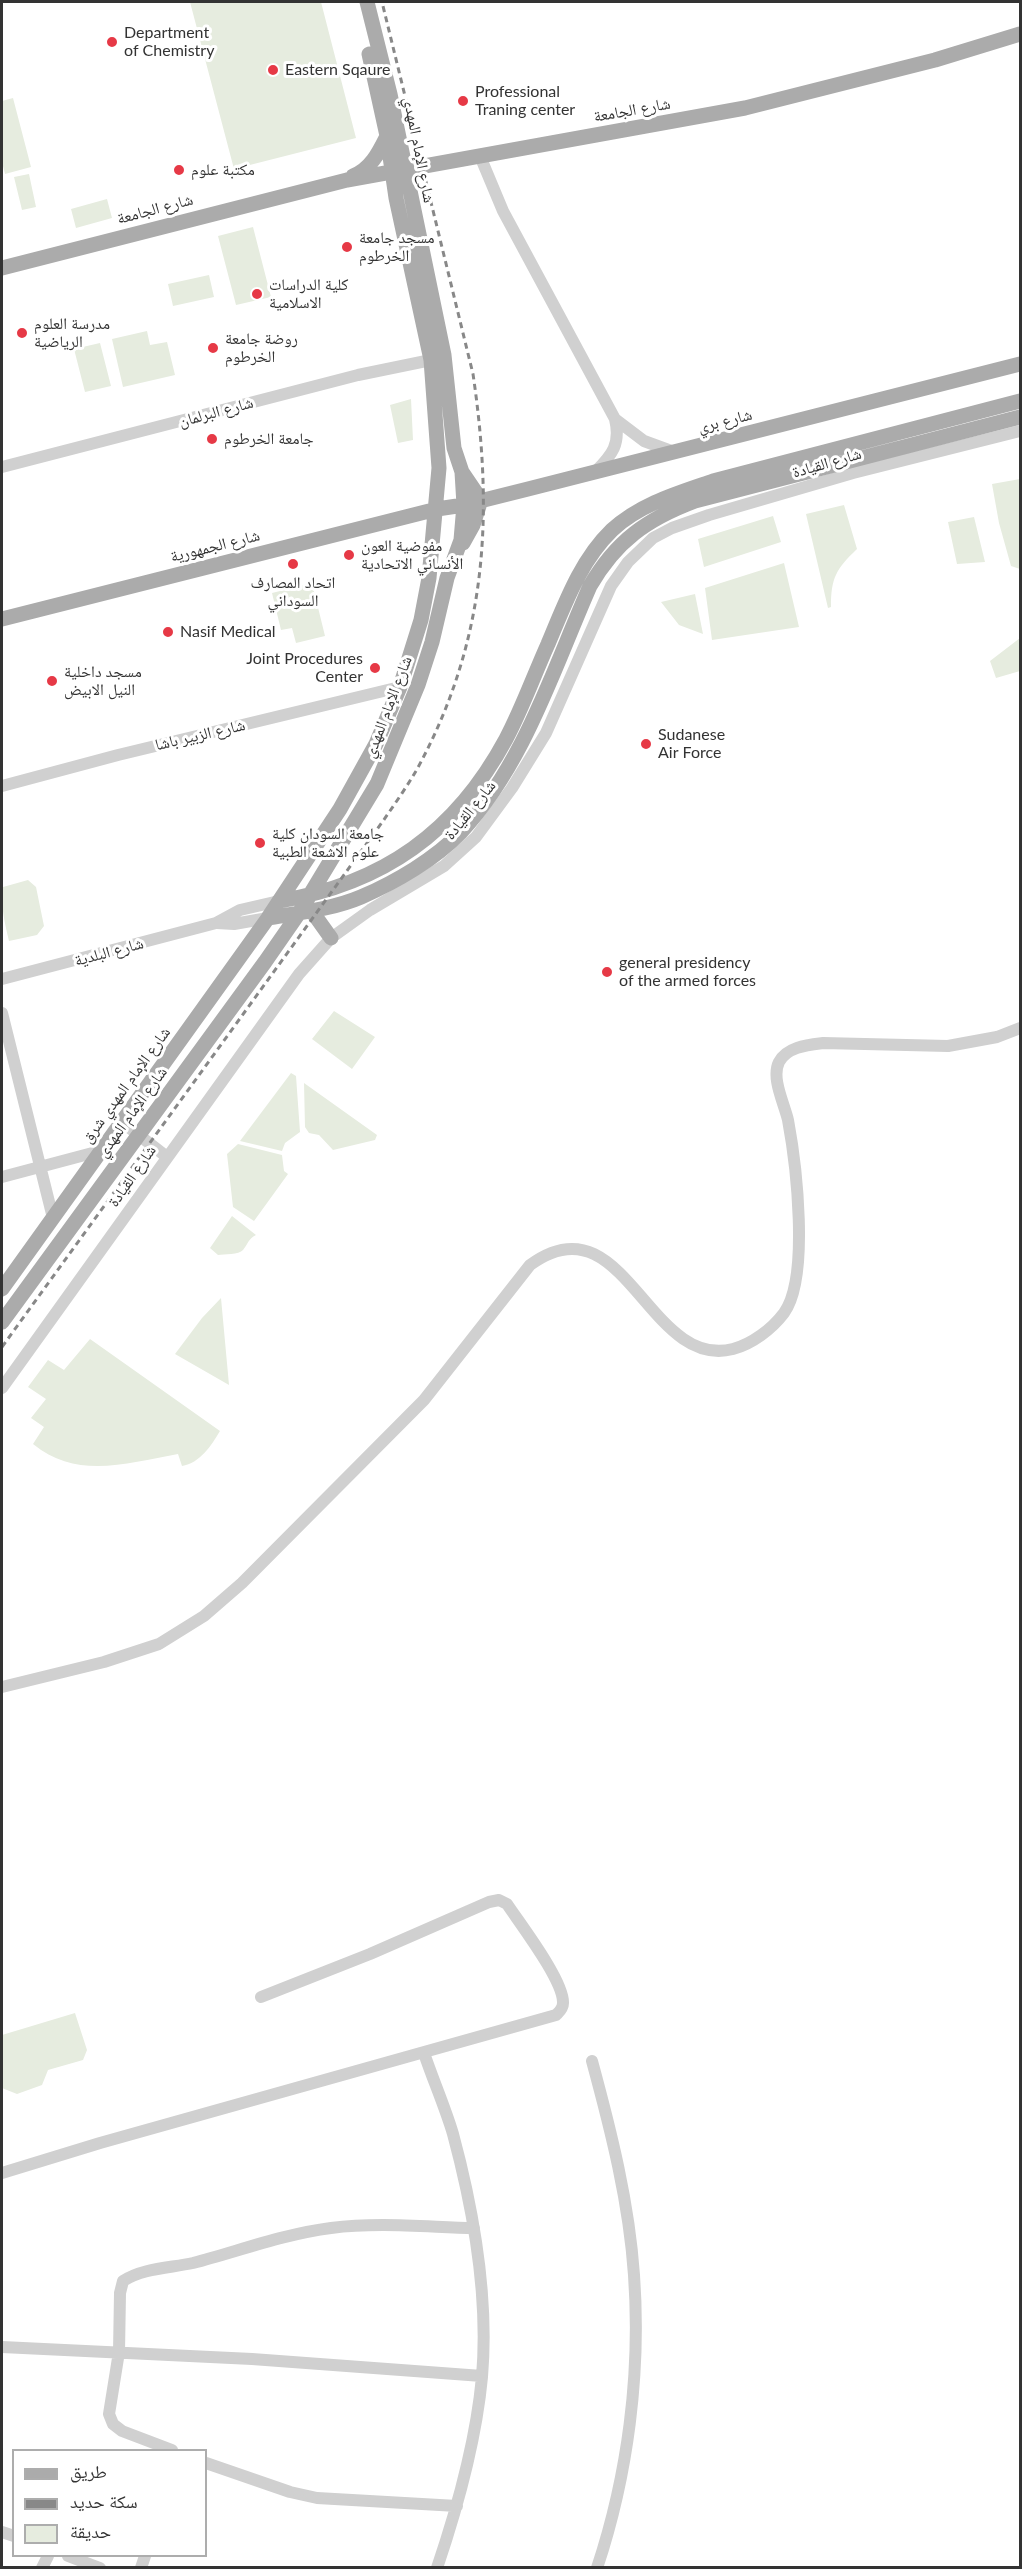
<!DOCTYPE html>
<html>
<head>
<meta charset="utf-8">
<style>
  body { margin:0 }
  #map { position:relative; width:1022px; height:2569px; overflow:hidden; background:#fff; font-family:Lato,"Noto Naskh Arabic",sans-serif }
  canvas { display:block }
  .frame { position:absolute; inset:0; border:3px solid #333; pointer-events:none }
  .legend { position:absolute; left:12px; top:2449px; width:195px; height:108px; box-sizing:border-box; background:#fff; border:2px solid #adadad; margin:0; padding:8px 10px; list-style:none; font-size:18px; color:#333 }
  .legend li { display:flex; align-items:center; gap:12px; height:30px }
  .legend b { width:30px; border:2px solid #adadad }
</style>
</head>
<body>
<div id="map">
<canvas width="1022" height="2569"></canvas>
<div class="frame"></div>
<ul class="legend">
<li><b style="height:8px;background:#ababab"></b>طريق</li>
<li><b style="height:8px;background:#888"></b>سكة حديد</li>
<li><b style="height:16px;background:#e6ecdf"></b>حديقة</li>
</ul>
</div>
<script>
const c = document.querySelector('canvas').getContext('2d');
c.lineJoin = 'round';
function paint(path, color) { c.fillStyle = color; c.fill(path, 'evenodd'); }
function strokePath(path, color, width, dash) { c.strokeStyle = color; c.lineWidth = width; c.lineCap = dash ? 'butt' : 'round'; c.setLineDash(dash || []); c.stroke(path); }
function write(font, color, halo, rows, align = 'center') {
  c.font = font + ' Lato,"Noto Naskh Arabic",sans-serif'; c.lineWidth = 6; c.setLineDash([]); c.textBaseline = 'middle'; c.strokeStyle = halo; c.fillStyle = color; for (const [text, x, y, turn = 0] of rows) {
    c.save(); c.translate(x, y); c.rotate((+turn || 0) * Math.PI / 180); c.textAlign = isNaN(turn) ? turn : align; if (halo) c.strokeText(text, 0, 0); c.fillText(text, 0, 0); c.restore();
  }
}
paint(new Path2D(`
  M190 2H321L356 138 234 169Z
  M13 98 31 167 5 174 2 162V101Z
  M29 174 36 207 22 210 14 177Z
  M107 199 112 218 76 228 71 209Z
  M253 227 271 297 236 305 218 236Z
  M209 275 214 297 173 306 168 284Z
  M147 331 150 345 167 342 175 375 123 387 112 339Z
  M100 343 111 386 85 392 74 349Z
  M411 399 413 440 398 443 390 405Z
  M1020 479V569L1011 566 999 523 992 484Z
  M844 505 857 549C836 569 831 578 831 607L828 608 806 514Z
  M773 516 781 542 704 567 698 539Z
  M974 517 985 562 957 564 948 522Z
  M784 563 799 627 712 640 705 588Z
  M312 583 325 636 296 643 292 628 281 630 272 593Z
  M695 594 703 634 679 625 661 602Z
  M1020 638V671L996 678 990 661Z
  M28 880 36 887 44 926 37 935 9 941C5 924 0 904 3 887Z
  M334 1011 375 1037 352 1069 312 1039Z
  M291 1073 296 1076 300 1132 285 1143 282 1151 240 1141Z
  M304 1083 377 1135 375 1140 333 1150 319 1135 309 1133 305 1127Z
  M238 1144 282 1155 284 1171 288 1174 254 1221 233 1207 227 1154Z
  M232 1216 256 1235C248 1239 248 1244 243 1250 239 1255 224 1254 218 1255L210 1248Z
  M221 1298 229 1385 175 1354 202 1318Z
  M90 1339 220 1431C211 1446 200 1463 182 1466L178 1454C127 1463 77 1480 33 1444L44 1427 31 1418 46 1399 28 1387 48 1360 64 1370Z
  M75 2013 87 2050 83 2060 48 2070 42 2085 17 2094 2 2088V2035Z`), '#e6ecdf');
strokePath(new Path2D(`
  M480 156 503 211 615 419C621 444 612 455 596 471
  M615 419 644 441 674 452
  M2 467 358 375 431 360
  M2 786 118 755 400 687
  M217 923 234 924 268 918
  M2 979 216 923 240 910 279 901
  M2 1013 53 1218
  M122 1122 167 1157
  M2 1177 100 1151
  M2 1388 299 974 331 938 370 910 444 866 476 837 512 788 546 733 611 586 628 562 653 538 672 528 709 515 853 473 1020 431
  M2 1687 104 1662 159 1644 204 1616 242 1583 424 1400 530 1265C624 1196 648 1371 733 1349 752 1344 772 1329 784 1313 810 1277 796 1163 788 1120 784 1103 771 1078 779 1062 787 1047 807 1045 823 1043L948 1046 997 1037 1020 1028
  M424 2053C433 2080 445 2107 453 2134 474 2212 489 2296 482 2377 476 2442 458 2506 437 2568
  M592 2061C611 2131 629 2202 634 2275 641 2373 628 2475 597 2568
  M2 2173 100 2143 556 2015C559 2012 563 2009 563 2003 564 1981 521 1925 507 1904L499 1900 489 1902 370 1954 261 1997
  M2 2347 252 2359 482 2376
  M172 2450 122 2431 113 2424 109 2414 119 2352 120 2293 123 2281C143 2268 170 2268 193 2263 239 2251 284 2234 331 2228 378 2222 427 2227 474 2228
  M206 2463 290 2492 317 2498 457 2506
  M2 2532 14 2536
  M68 2556 100 2568
  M42 2568 48 2556
  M141 2568 145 2556`), '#d0d0d0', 12);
strokePath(new Path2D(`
  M353 176C371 169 379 152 387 136
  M2 268 347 180 745 108 935 60 1020 34
  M462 472 481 500 473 525 463 543
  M2 619 437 509 464 505 528 489 1020 364
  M279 901C383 884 456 832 506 739 522 709 534 675 548 644 565 604 580 561 612 530 640 504 678 493 713 481L1020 401
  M311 910 331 938
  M268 918C298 913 333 909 361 897 396 882 435 859 461 832 524 764 553 670 590 586 616 541 647 519 695 501L1020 417
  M2 1289 268 918 340 809 376 744 400 687 421 620 429 578 439 468 431 360 396 198 387 136 369 54
  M2 1322 265 962 299 913 377 784 418 685 432 642 447 578 461 540 464 505 462 472 454 448 444 355 390 94 367 2`), '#ababab', 15);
strokePath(new Path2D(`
  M2 1347 383 821C394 805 406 788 416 771 487 642 494 517 473 374L382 2`), '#888', 3, [6, 4.5]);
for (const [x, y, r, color] of [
  [112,42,6,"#e63946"],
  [273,70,6,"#e63946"],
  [463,101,6,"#e63946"],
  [179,170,6,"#e63946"],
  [347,247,6,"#e63946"],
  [257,294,6,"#e63946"],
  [22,333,6,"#e63946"],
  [213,348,6,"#e63946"],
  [212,439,6,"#e63946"],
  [349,555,6,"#e63946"],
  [293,564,6,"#e63946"],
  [168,632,6,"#e63946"],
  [375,668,6,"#e63946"],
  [52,681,6,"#e63946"],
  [646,744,6,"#e63946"],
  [260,843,6,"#e63946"],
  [607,972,6,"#e63946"]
]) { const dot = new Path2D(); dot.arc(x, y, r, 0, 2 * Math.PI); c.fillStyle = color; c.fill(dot); strokePath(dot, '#fff', 2); }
write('16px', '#333', '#fff', [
  ["Department",124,33],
  ["of Chemistry",124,51],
  ["Eastern Sqaure",285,70],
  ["Professional",475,92],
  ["Traning center",475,110],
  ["مكتبة علوم",191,170],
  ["مسجد جامعة",359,238],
  ["الخرطوم",359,256],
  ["كلية الدراسات",269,285],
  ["الاسلامية",269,303],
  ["مدرسة العلوم",34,324],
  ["الرياضية",34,342],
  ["روضة جامعة",225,339],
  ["الخرطوم",225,357],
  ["جامعة الخرطوم",224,439],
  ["مفوضية العون",361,546],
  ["الأنساني الاتحادية",361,564],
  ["اتحاد المصارف",293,583,"center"],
  ["السوداني",293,601,"center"],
  ["Nasif Medical",180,632],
  ["Joint Procedures",363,659,"right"],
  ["Center",363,677,"right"],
  ["مسجد داخلية",64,672],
  ["النيل الابيض",64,690],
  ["Sudanese",658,735],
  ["Air Force",658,753],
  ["جامعة السودان كلية",272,834],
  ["علوم الاشعة الطبية",272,852],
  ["general presidency",619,963],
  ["of the armed forces",619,981]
], 'left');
write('16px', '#333', '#fff', [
  ["شارع الجامعة",632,110,-10],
  ["شارع الإمام المهدي",419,150,79],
  ["شارع الجامعة",155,209,-15],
  ["شارع البرلمان",216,412,-15],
  ["شارع بري",725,421,-14],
  ["شارع القيادة",827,463,-16],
  ["شارع الجمهورية",215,546,-14],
  ["شارع الإمام المهدي",388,707,-69],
  ["شارع الزبير باشا",200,735,-13],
  ["شارع القيادة",470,810,-51],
  ["شارع البلدية",109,952,-15],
  ["شارع الإمام المهدي شرق",126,1085,-54],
  ["شارع الإمام المهدي",132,1112,-54],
  ["شارع القيادة",132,1176,-55]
]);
</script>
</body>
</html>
